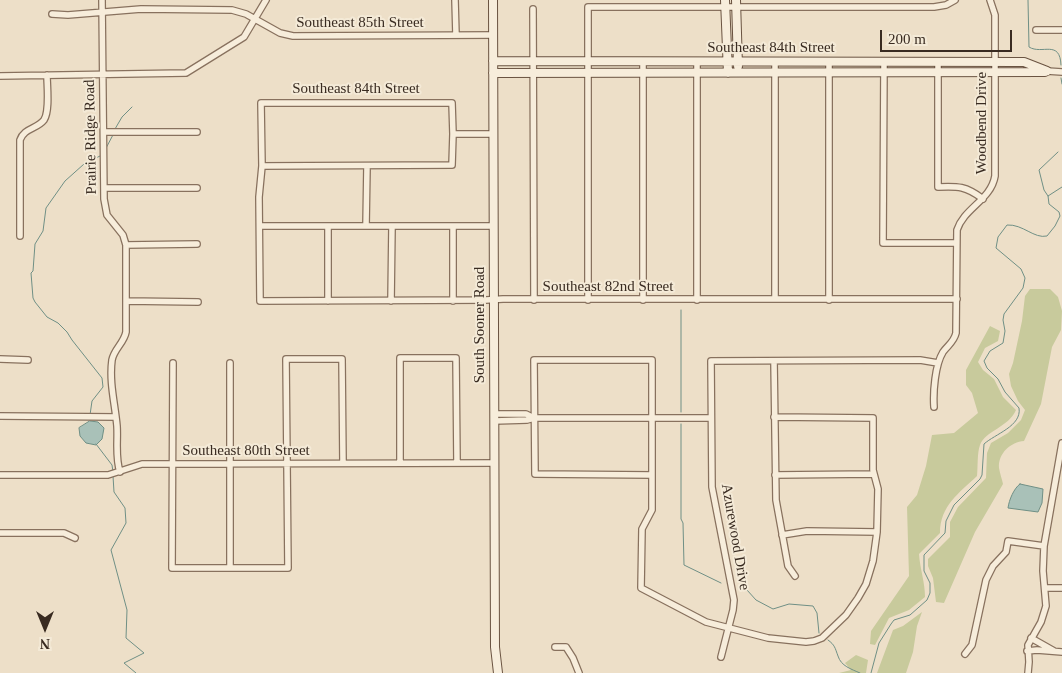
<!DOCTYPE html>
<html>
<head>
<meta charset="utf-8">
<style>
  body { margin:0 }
  #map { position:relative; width:1062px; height:673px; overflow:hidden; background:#eddfc8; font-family:"Times New Roman",serif }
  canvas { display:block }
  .north { position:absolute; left:20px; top:603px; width:50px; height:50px; -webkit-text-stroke:4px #f4ead7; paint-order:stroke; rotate:180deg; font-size:14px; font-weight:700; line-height:20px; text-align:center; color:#392b21 }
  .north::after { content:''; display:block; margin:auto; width:18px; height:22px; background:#392b21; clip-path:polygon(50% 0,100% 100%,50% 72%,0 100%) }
  .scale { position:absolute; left:880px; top:30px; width:132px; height:22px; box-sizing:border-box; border:2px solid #392b21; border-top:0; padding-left:6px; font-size:15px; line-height:18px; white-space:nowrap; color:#392b21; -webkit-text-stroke:4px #f4ead7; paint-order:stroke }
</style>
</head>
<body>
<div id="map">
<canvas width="1062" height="673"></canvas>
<div class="north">N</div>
<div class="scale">200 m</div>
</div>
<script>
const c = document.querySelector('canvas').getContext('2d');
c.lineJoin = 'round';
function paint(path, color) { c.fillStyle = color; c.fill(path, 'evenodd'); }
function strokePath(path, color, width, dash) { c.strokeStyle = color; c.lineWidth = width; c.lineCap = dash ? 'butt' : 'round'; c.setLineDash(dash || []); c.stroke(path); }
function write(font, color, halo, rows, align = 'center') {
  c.font = font + ' "Times New Roman",serif'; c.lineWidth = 4; c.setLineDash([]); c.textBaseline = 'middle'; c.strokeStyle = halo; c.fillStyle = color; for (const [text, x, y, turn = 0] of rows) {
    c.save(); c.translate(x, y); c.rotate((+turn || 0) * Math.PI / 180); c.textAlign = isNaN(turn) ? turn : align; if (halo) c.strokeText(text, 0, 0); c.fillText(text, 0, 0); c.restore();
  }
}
paint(new Path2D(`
  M1030 289H1050L1058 297 1062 311 1061 330 1052 347 1041 404 1024 441C1011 442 998 453 999 468 1000 474 1002 479 1003 484L975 532 944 603 936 602 933 578 928 566V559L950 537V522L958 507 986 478 987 453 991 443 1008 433 1021 420 1025 410 1018 401 1011 386 1009 374 1013 363 1022 321 1025 296Z
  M990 326 1000 331 998 341 985 348 978 362 983 370 994 379 1003 397 1016 410C1009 427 985 431 980 445 977 453 978 467 977 476 959 493 940 506 940 533L919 554C920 569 925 582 925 597L909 610 889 618 875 645 870 644 871 631 909 576 907 507 917 495 926 466 932 435 954 433 978 413 972 393 966 385V370Z
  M922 612 917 626 913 652 906 673H877L893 630 903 626Z
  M856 655 868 660 866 673H839L851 670 845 663Z`), '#c8ca9c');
const water = new Path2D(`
  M90 421 98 422 104 428 102 439 96 445 86 443 80 436 79 428Z
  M1020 484 1043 489 1042 503 1038 512 1008 508C1009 500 1014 488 1020 484Z`);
paint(water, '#a9c1b8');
strokePath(water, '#6f8f85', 1);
strokePath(new Path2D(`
  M1028 0 1029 47C1042 55 1060 39 1061 65
  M1061 78 1062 84
  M115 129 122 117 132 107
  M105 150 114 133
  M1048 196 1044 190 1039 170 1058 152
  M681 310V412
  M90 415 92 401 103 387 102 378 72 340 67 332 58 323 47 317 35 302 33 298 31 273 33 271 35 244 43 231 46 208 65 181 84 164 102 155
  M681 424V519L683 523 684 565 721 583
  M96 444 112 465 113 472
  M113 476 114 492 125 508 126 523 111 550 127 610 126 638 144 653 124 663 136 673
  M738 580 756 600 773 609 789 604 813 606 817 613 819 633
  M828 640C835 645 835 648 838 656 841 666 851 669 860 673
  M871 673 879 643 891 624 894 620 910 615 927 600 930 593V583L924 571V555L945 533 946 521 954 505 980 479 982 475 984 444C995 434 1022 426 1019 408L1005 392 998 379 987 368 984 361 990 351 1003 343 1005 331 1003 320 1004 314 1023 288 1025 278 1021 269 996 248 998 237 1007 225C1023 224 1034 239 1047 236L1055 226 1060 216 1059 212 1049 204 1048 196 1062 187`), '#6f8f85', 1);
const street = new Path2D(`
  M102 0 104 199 107 215 123 235 126 245V332C124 343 114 349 112 360 109 382 115 404 117 426 118 441 115 457 120 472
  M455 0 456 35
  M533 9 534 300
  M52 14 68 15 141 9 232 10 246 14 280 33 293 36 493 35
  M1036 30H1062
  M643 62V300
  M775 62V299
  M829 62V300
  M884 62 883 243H956
  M938 62V187C958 186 966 186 983 199
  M1047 71 1062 72
  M0 76 186 73 244 37 266 0
  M104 132H197
  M453 134H494
  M262 166 452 165 453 134 452 103H261L262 166 259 197 260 301 486 300 503 299H957
  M104 188H197
  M260 226H494
  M328 226V301
  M366 226 367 166
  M453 226V301
  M20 236V140C24 128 37 129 44 120 50 111 47 86 47 75
  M126 245 197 244
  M588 300V7H934L946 5 955 0
  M697 300V62
  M126 301 198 302
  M391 301 392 226
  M0 359 28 360
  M774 361 776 500 788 566 795 576
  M173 363 172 568H288L286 359H342L343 463
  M230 363V567
  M934 407C933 392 935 365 943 352 948 345 954 342 956 333L957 230C964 208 991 200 995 176V15L990 0
  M494 414H526L534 418
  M0 416 116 417
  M494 421 527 420 534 418H711
  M400 463V358H456L457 463
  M0 475H108L142 464 495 463
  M652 475 535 474 534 360H652V510L642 529 641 588 706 622 768 638 806 642 814 641 822 638 846 615 858 598 866 584 873 561 877 532 878 489 873 470V418L774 417
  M775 475 874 474
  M0 533H64L75 538
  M782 535 807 531 877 532
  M1046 588H1062
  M1031 638 1054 651
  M555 647H566L573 658 579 673
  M1027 651 1037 650 1062 652
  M965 654 972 645 986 580 993 566 1006 552 1008 541 1044 546
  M721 657 733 610 734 600 712 487 711 361 920 360 938 363
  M1028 673 1029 662 1028 645 1041 622 1046 606 1043 571 1044 546 1062 443`);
const secondary = new Path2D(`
  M493 0 495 647 498 673
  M725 0 728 73
  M736 0 738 66
  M493 61 1024 62 1047 71
  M493 73 1045 72`);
strokePath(street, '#88715e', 8);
strokePath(secondary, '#6a5341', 10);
strokePath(street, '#f7eddb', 5.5);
strokePath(secondary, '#f7eddb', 8);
write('15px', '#392b21', '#f4ead7', [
  ["Southeast 85th Street",360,23],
  ["Southeast 84th Street",771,48],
  ["Southeast 84th Street",356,89],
  ["Woodbend Drive",982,123,-90],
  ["Prairie Ridge Road",91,137,-91],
  ["Southeast 82nd Street",608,287],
  ["South Sooner Road",480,325,-90],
  ["Southeast 80th Street",246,451],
  ["Azurewood Drive",735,537,80]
]);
</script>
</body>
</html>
